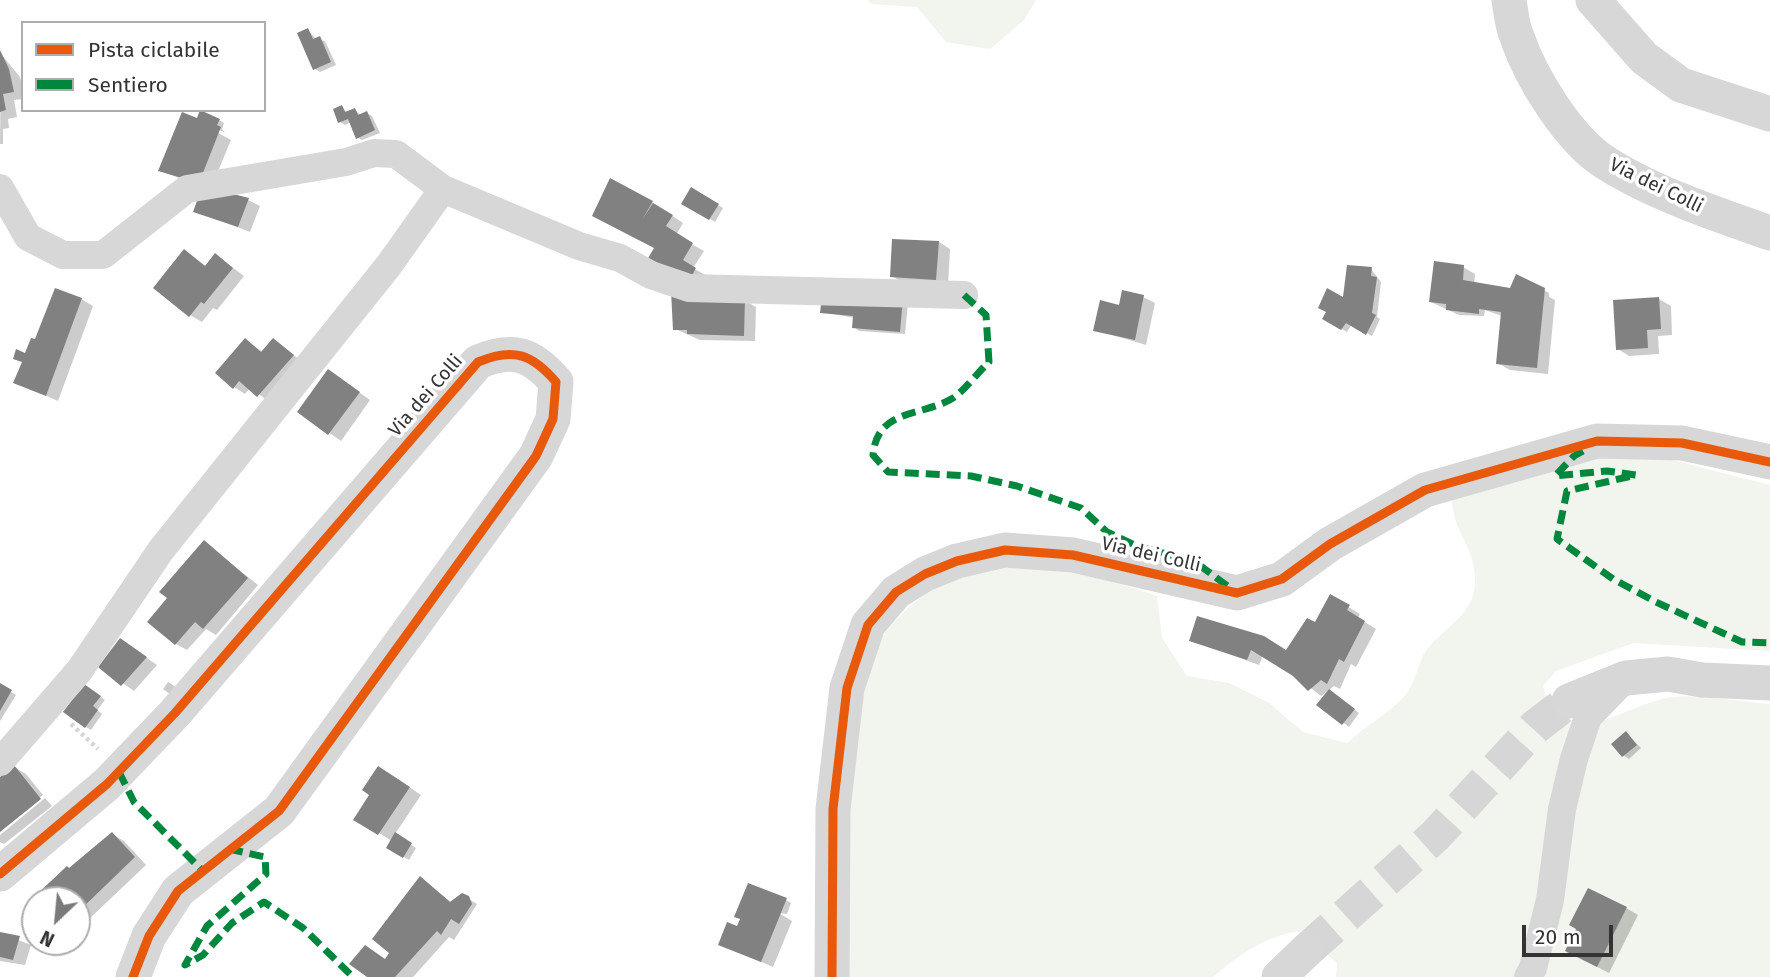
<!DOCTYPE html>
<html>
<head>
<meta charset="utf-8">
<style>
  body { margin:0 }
  #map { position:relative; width:1770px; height:977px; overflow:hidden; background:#fff; font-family:"Fira Sans",sans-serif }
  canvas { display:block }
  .legend { position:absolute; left:21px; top:21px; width:245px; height:91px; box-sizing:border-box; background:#fff; border:2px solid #adadad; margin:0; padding:9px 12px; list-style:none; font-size:21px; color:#333 }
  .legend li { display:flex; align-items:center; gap:14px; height:35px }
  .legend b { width:35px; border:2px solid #adadad }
  .north { position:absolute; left:21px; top:886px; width:70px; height:70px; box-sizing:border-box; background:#fff; border:2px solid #adadad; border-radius:50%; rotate:206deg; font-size:19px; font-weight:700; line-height:28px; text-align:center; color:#333 }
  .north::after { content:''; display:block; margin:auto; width:24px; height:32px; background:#7a7a7a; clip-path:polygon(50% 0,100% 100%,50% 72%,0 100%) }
  .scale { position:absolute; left:1522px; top:925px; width:91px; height:32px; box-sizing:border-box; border:4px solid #333; border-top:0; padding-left:9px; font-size:21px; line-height:24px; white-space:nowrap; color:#333; -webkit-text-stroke:5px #fff; paint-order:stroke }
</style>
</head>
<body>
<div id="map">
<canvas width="1770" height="977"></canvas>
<ul class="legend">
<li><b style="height:9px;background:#e8590c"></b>Pista ciclabile</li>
<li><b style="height:9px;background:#00873e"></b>Sentiero</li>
</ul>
<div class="north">N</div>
<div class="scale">20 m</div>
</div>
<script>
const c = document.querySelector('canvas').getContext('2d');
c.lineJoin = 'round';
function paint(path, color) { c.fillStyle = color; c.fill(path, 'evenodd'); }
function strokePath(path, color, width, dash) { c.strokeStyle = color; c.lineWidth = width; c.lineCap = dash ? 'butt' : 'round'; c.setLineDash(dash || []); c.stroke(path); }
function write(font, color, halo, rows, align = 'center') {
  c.font = font + ' "Fira Sans",sans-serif'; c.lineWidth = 7; c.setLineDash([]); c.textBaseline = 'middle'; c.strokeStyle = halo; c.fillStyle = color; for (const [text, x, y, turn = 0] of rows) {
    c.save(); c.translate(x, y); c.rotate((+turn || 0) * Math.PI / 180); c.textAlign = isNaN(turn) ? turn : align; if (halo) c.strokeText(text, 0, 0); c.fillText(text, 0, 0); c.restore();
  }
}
paint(new Path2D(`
  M868 0H1036L1024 20 990 49 946 42 917 7 871 4Z
  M1637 451 1770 485V651L1633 643 1556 671 1543 686 1549 707 1574 727C1607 724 1634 705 1667 698 1692 693 1743 702 1770 704V977H1336L1337 963 1303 931C1270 933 1238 955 1213 977H840C842 920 844 864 847 807 849 761 848 710 865 665 880 628 934 578 974 571 1034 561 1101 576 1157 596L1162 638 1187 676 1229 683 1269 703 1303 732 1347 743C1364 727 1385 716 1402 699 1414 687 1416 671 1423 656 1437 630 1475 617 1475 583 1476 558 1465 544 1456 522 1453 514 1452 504 1451 496L1528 471Z`), '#f1f5ed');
paint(new Path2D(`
  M308 30 316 39 325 41 336 65 320 72 315 69Z
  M1 54 20 77 23 89V99L14 100 17 117 8 119 9 128 3 129V144H0Z
  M342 107 348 113 355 110 361 115 367 113 372 116 380 133 362 140 357 137 351 122 345 125 340 122Z
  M219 120 224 123 222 129 225 133 213 126 211 129 231 140 211 188 180 174 179 178 166 173 198 121Z
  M692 189 723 208 715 222 684 203Z
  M248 200 260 206 250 232 195 211Z
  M652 202 683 223 676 235 704 251 693 268 707 276 702 284 656 247 606 222Z
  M939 242 950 249 948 286 903 283 892 276Z
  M184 251 207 267 216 255 244 276 217 310 213 308 202 322 190 315Z
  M1463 267 1475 274 1474 284 1511 289 1517 276 1549 293V297L1555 300 1548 374 1510 370 1498 363 1502 316 1485 310 1484 316 1459 315 1431 302Z
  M1371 269 1381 282 1377 317 1380 319 1372 336 1352 324 1347 332 1324 318Z
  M1143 297 1155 303 1146 345 1095 330 1120 307Z
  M81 299 93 306 58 401 15 382 26 355 36 341Z
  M1659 299 1671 306 1672 335 1658 336 1659 354 1629 356 1618 349Z
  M744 300 756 307 755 341 700 340 675 329Z
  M908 303 905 334 859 331 854 327 855 318 822 312Z
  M274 340 304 363 270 402 250 388 245 394 234 387 246 341 263 352Z
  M329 371 370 400 341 441 299 412Z
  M204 542 258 585 216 635 206 629 187 650 176 644 169 598Z
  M1330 596 1360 614 1358 618 1376 629 1356 667 1351 664 1340 689 1334 686 1321 696 1294 675 1263 655 1259 665 1191 640 1287 652 1315 624Z
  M121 640 157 665 134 691 100 667Z
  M168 682 173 685 185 694 174 697 163 689Z
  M1 686 16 695 0 721V687Z
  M90 689 105 700 97 710 102 714 91 730 86 727Z
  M1335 694 1359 713 1349 727 1319 704Z
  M1626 733 1641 748 1629 759 1623 755Z
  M14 767 26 774 43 795 0 830V779Z
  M390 774 421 795 395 834 416 848 409 860 388 847 392 841 356 819Z
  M45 798 52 806 4 844 0 842V835Z
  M112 834 124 841 146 865 88 920 77 914V900H39Z
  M420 878 452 903 462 895 477 904 454 940 449 937 413 977H370L386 961Z
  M786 900 791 903 787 914 779 913 792 921 773 967 720 944Z
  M1626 908 1638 915 1609 973 1578 957V928Z
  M0 933 31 945 25 965 0 961Z`), '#0003');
paint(new Path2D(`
  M308 28 313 39 320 36 331 62 313 70 297 33Z
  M0 50 9 69 14 92 3 94 6 110 0 112Z
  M342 105 345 112 355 108 358 115 367 111 375 130 356 139 348 119 338 123 333 109Z
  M200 110 220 119 217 125 221 127 199 183 158 171 182 112 197 118Z
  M610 178 653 201 642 220 653 203 673 215 666 226 693 243 683 260 696 268 690 279 647 260 654 248 592 216Z
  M691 187 719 204 709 220 681 204Z
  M225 192 249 198 238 227 193 212 199 195Z
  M892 239 939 241 936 280 890 277Z
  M184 249 205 266 215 253 233 268 204 304 201 302 189 317 153 288Z
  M1434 261 1464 265 1463 280 1510 288 1516 274 1545 288 1537 368 1496 364 1501 312 1479 309V314L1446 310V304L1429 302Z
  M1347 265 1372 267 1371 276 1377 277 1372 313 1376 315 1366 335 1346 323 1341 330 1322 319 1326 312 1318 308 1327 288 1343 297Z
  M55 288 82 298 46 396 13 383 22 362 13 359 16 349 25 353 31 338 35 339Z
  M1122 290 1144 295 1135 340 1093 331 1100 300 1119 305Z
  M671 291 745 299 744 336 687 334V330H673Z
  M822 295 903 298 900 332 852 328 853 316 820 313Z
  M1659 297 1661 329 1647 330 1648 348 1616 350 1613 300Z
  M245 338 261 352 273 338 294 355 257 397 239 381 233 389 215 373Z
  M328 369 360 392 328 435 297 412Z
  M204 540 248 578 203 629 195 622 175 645 147 622 167 598 159 592Z
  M1330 594 1350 605 1347 610 1365 621 1344 662 1339 659 1327 684 1321 680 1308 691 1293 676 1251 650 1247 660 1189 641 1197 616 1264 636 1286 650 1307 618 1315 622Z
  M120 638 147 657 121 686 98 667Z
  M0 683 12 690 0 711Z
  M84 684 101 696 93 706 98 710 85 728 63 712Z
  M1329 689 1355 709 1342 725 1316 705Z
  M1626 731 1637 745 1622 757 1611 744Z
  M14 765 41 799 0 832V777Z
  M378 766 410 787 378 835 353 820 369 795 362 790Z
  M112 832 135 857 77 913V900H37L34 897 67 866 69 868Z
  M395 832 412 843 403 858 386 848Z
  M420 876 450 902 462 893 469 896 472 904 459 924 451 919 441 935 437 931 395 977H367L349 964 365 945 385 959 389 953 372 939Z
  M748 883 787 898 761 962 718 945 727 922 737 926 740 919 734 917Z
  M1588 888 1627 907 1597 967 1565 951 1576 929 1569 925Z
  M0 932 20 936 13 960 0 957Z`), '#818181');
strokePath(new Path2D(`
  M1306 951 1435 836 1535 727 1569 701`), '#d6d6d6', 35, [35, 18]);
strokePath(new Path2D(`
  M71 724 98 749`), '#d6d6d6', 4.5, [3.5, 3.5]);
strokePath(new Path2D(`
  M0 188 28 237 63 255H103L187 189 346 162 374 153 396 154 443 189 579 246 620 258 651 275 689 288 964 295
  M0 762 79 671 161 550 389 265 443 189
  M1528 977 1533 968 1550 900 1562 809 1574 759 1588 717 1621 683`), '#d7d7d7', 28);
strokePath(new Path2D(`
  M1509 0C1511 12 1512 26 1517 37 1531 78 1569 140 1606 163 1653 193 1718 215 1770 233
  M1593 0 1644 58 1681 85 1770 114
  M1569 701 1626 678 1668 674 1702 680 1770 683
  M0 874 107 784 175 713 478 362C513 347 532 354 556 382L553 419 536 456 279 811 178 891 149 936 133 977
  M832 977 833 809 847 688 868 625 896 592 925 574 957 561 1005 550 1073 555 1237 593 1282 579 1330 544 1425 490 1597 441 1682 443 1770 462
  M1279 977 1306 951`), '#d7d7d7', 35);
strokePath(new Path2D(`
  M964 295 986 315 989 362C977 373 966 389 953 398 922 417 877 408 873 455L888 472 971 476 1017 486 1081 508 1107 532 1139 547 1194 561 1230 588
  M1583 451 1574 456 1555 476 1607 471 1636 475 1567 491 1557 539 1613 579 1656 602 1742 642 1770 643
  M119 772 134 802 203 871
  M229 849 265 857 266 874 207 926 185 965 203 955 232 923 264 902 303 928 353 977`), '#00873e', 7, [14, 7]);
strokePath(new Path2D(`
  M0 874 107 784 175 713 478 362C513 347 532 354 556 382L553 419 536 456 279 811 178 891 149 936 133 977
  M832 977 833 809 847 688 868 625 896 592 925 574 957 561 1005 550 1073 555 1237 593 1282 579 1330 544 1425 490 1597 441 1682 443 1770 462`), '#e8590c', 9);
write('19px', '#333', '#fff', [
  ["Via dei Colli",1656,186,26],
  ["Via dei Colli",426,396,-49],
  ["Via dei Colli",1151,555,13]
]);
</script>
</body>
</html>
